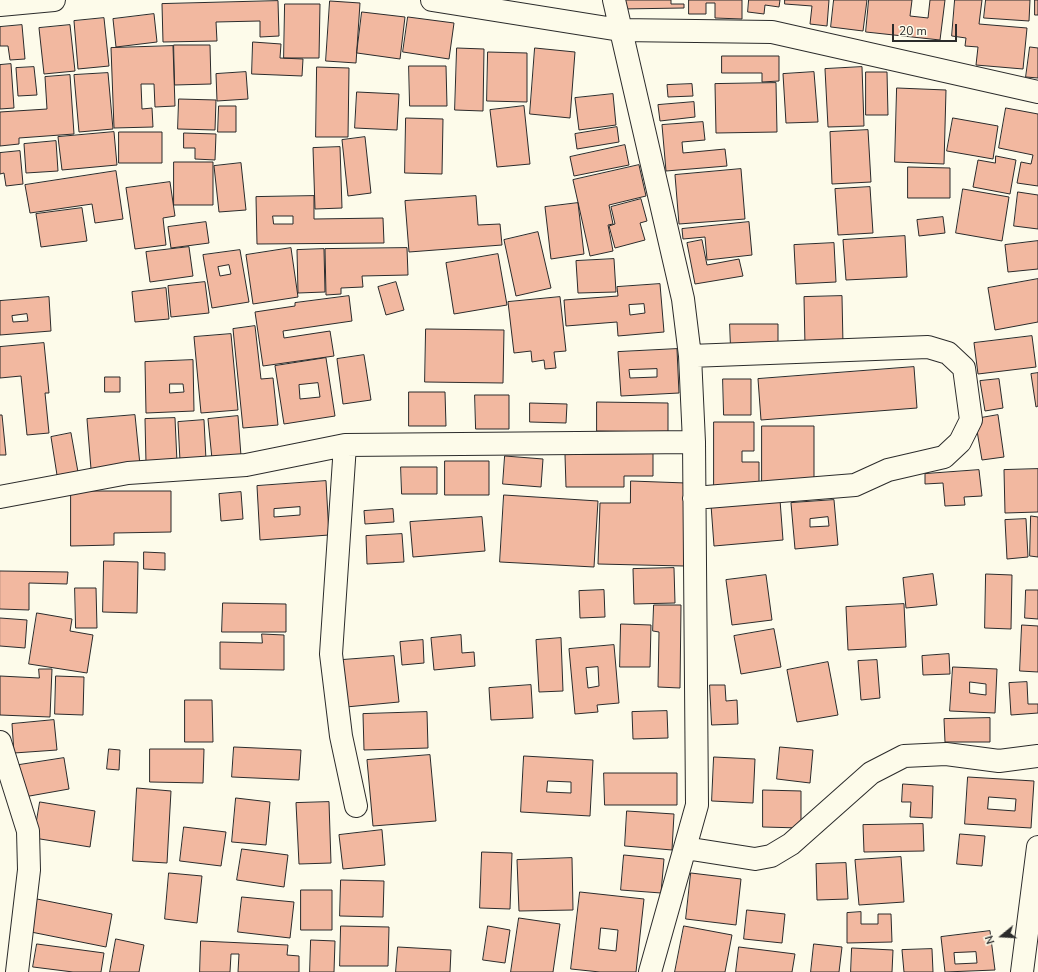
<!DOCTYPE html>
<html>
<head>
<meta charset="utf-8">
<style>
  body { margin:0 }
  #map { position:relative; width:1038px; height:972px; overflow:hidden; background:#fdfbea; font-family:"Nunito Sans",sans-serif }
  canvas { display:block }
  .north { position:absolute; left:982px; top:916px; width:40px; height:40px; -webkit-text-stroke:3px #fdfbea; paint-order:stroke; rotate:252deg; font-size:11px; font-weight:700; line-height:16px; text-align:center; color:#2b2b2b }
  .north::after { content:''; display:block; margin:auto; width:14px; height:18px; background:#2b2b2b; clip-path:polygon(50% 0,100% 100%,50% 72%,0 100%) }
  .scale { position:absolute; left:892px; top:24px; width:65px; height:18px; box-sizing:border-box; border:2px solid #2b2b2b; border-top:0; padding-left:5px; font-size:12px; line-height:14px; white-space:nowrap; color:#2b2b2b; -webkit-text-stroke:3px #fdfbea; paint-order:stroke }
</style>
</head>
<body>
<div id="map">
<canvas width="1038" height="972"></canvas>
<div class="north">N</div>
<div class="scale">20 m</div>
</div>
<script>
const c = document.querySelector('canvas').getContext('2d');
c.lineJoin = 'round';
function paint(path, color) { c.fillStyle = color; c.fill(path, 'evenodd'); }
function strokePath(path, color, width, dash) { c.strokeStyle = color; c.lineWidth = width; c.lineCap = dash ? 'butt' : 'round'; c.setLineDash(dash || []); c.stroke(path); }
const building = new Path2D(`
  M621 0H671V4H684V8L621 9Z
  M689 0H742V19L715 18V3H706V14H689Z
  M749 0H780L779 7 765 5 764 14 748 12Z
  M785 0H829L827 26 810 24 812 6 785 4Z
  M834 0H867L863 31 831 27Z
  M869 0H912L910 16 928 18 930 0H945L940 40 866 32Z
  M955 0H982L979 24 1027 28 1023 69 976 65 978 47 965 46 966 38 952 36Z
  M986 0H1030L1029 21 984 18Z
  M1035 0H1038V15H1035Z
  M278 1 279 36 260 37V21L216 22 217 41 163 42 162 4Z
  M330 1 360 3 356 63 326 61Z
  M285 4H320L319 58H284Z
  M362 12 405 17 400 59 357 53Z
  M154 14 157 42 116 47 113 19Z
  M408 17 454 23 449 59 403 52Z
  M104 18 109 66 78 69 74 21Z
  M22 25 25 59 10 60 8 46H0V27Z
  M70 25 75 71 44 74 39 28Z
  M253 42 281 44 280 58 303 59 302 76 252 74Z
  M174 45H210L211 84 175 85Z
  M173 46 175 106 155 107 154 84H141L142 109 152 108 153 127 114 128 111 48Z
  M1030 47 1038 48V78L1026 77Z
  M457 48 484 49 483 111 455 110Z
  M535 48 575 52 570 118 530 114Z
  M488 52 527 53V102L487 101Z
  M722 56H779V81L762 82V73H722Z
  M11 64 14 108 0 109V65Z
  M409 66H446L447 106H410Z
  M34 67 37 95 18 96 16 68Z
  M317 67 349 68 348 137H316Z
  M862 67 864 126 828 127 825 69Z
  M246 72 248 99 217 101 216 74Z
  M814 72 818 122 786 123 783 74Z
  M866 72H887L888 115H866Z
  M108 73 113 129 79 132 74 75Z
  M70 75 74 134 19 138V144L0 146V112L47 109 45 77Z
  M776 83 777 132 716 133 715 84Z
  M692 84 693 96 668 97 667 85Z
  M897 88 946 90 944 164 895 162Z
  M357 92 399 94 397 130 355 128Z
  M613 94 616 125 579 130 575 98Z
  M179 99 216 100 215 130 178 129Z
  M694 102 695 117 660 121 658 105Z
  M219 106H236V132H218Z
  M524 106 530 164 497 167 490 110Z
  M1006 108 1038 114V186L1017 183 1021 162 1031 164 1033 155 999 148Z
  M406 118 443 119 442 174 405 173Z
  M953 118 998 126 993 159 947 151Z
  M703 122 705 140 682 142 683 153 725 149 727 166 666 171 662 125Z
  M617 127 619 142 577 149 575 134Z
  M868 130 871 182 832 184 830 132Z
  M114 132 117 165 62 170 58 137Z
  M119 132H162V163H119Z
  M184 133 216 134 215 160 195 159V148H184Z
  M365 137 371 193 348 196 342 140Z
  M56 141 58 171 26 173 24 144Z
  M625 145 629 165 574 176 570 157Z
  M340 147 342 208 315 209 313 148Z
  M20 151 23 184 6 186 4 173 0 174V153Z
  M996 156 1016 160 1010 194 973 187 978 160 995 163Z
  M174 162H213V205H174Z
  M241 163 246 210 219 212 214 166Z
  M639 165 646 196 609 205 613 224 608 225 613 251 590 256 573 180Z
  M908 167 950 168V198H908Z
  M741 169 745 219 679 224 675 175Z
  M116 171 123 219 95 223 92 204 30 213 25 185Z
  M170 182 175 216 163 218 166 245 135 249 126 188Z
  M870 187 873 233 838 235 835 189Z
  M963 189 1009 197 1002 241 956 233Z
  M1018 192 1038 195V229L1014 226Z
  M314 196V219L383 218 384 243 257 244 256 197ZM273 216H293V224H274Z
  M476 196 478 225 500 224 502 245 409 252 405 201Z
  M641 199 647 221 640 223 645 240 615 248 609 226 615 224 611 207Z
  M578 203 584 254 551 259 545 207Z
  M82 208 87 241 41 247 36 214Z
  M943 217 945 233 919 236 917 220Z
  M206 222 209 243 171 248 168 227Z
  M749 222 752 255 707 260 705 237 683 239 682 229Z
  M538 232 551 288 516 296 504 240Z
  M905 236 907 277 846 280 843 240Z
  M702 240 707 265 739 259 743 276 695 284 687 243Z
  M1038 241V269L1008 272 1005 245Z
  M834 243 836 282 796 284 794 245Z
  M189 247 193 276 150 282 146 252Z
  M291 248 298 297 253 304 246 255Z
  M407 248 408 275 362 276 363 287 341 288V294L326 295 325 249Z
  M324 249 325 292 298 293 297 250Z
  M240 250 249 302 212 308 203 255ZM229 265 231 274 220 276 218 267Z
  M498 254 507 305 454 314 446 263Z
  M614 259 616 292 578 293 576 261Z
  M1038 279V322L995 330 988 288Z
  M205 282 209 313 171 317 168 286Z
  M396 282 404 310 386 315 378 287Z
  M660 284 664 332 618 336 617 322 566 326 564 300 618 296 617 287ZM644 304 645 313 630 315 629 305Z
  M166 288 169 319 135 322 132 292Z
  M349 296 352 321 283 331 284 338 330 331 334 356 263 366 255 312 295 306V303Z
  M842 296 843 345 805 346 804 297Z
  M49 297 51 331 0 335V301ZM27 314 28 321 13 322 12 316Z
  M560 297 566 351 554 352 556 368 545 369 544 360 532 362 531 351 514 353 508 302Z
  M730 324H778V348L731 349Z
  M255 326 261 379 273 378 278 425 243 428 233 329Z
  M426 329 504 330 503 383 425 382Z
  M231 334 238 410 201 413 194 337Z
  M1032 336 1036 367 978 374 974 343Z
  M44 343 49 393H45L49 433 27 435 21 376 0 378V347Z
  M677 349 679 393 621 396 618 352ZM657 369V377L630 378 629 370Z
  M364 355 371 400 343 404 337 359Z
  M326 358 335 416 284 424 275 366ZM318 383 320 397 300 399 299 385Z
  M193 360 194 411 146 413 145 362ZM170 384H183L184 392 170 393Z
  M914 367 917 408 761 420 758 379Z
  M1038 373V406L1036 407 1031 374Z
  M105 377H120V392H105Z
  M723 379H751V415H724Z
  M999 379 1003 408 985 411 980 381Z
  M409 392H445L446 426H409Z
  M475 395H509V429H476Z
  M597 402 668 403V432L597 431Z
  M530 403 567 404 566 423 530 422Z
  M0 415H2L6 455H0Z
  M135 415 140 465 91 469 87 419Z
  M998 415 1004 457 982 460 975 419Z
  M238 416 241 456 212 459 208 419Z
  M175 418 177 462 146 463 145 419Z
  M204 420 206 460 180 461 178 422Z
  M714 422H754V451H742V462H759V486H714Z
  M762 426H814V482H762Z
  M71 433 78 472 57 475 51 437Z
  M653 454V476H624V487H566L565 455Z
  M505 456 543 459 541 487 503 484Z
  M445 461H489V495H445Z
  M401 467H437V494H402Z
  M1038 469V512L1005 513 1004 470Z
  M979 470 982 496 964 497 965 505 945 506 943 483 925 484V474Z
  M326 481 329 535 260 540 257 486ZM300 507V515L274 517V509Z
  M631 481 686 483 684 566 598 564 600 503H630Z
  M71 491H171V532L114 533V545L71 546Z
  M241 492 243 519 221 521 219 494Z
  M504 495 598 501 594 567 500 562Z
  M780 500 783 540 714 546 711 505Z
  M834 500 838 545 795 549 791 503ZM828 517 829 526 810 527V519Z
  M393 509 394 522 365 524 364 511Z
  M1031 516 1038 517V557L1030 556Z
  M482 517 485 551 413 557 410 522Z
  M1026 519 1028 557 1007 559 1005 520Z
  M402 534 404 562 367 564 366 536Z
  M144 552 165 553V570L144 569Z
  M104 561 138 562 137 613 103 612Z
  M674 568 675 603 634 604 633 569Z
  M0 571 68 572 67 584 29 583V610L0 609Z
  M933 574 937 605 906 608 903 578Z
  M986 574 1012 575 1011 629 985 628Z
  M766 575 772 620 732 625 726 580Z
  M75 588H96L97 628H76Z
  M604 590 605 617 580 618 579 591Z
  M1026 590H1038V619L1025 618Z
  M223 603 286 604V632H222Z
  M904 604 906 647 848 650 846 607Z
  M654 605H681L680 688 658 687 659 632 653 631Z
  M37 613 72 619 70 631 93 635 87 673 29 664Z
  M0 618 27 620 25 648 0 646Z
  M621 624 651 625 650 667H620Z
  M1022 625 1038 626V672L1020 671Z
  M774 629 781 667 741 674 734 636Z
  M262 634 284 635V670L220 669V642L262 643Z
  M461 635 462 653 474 652 475 666 434 670 431 638Z
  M561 638 563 691 539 692 536 640Z
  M423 640 424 663 402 665 400 642Z
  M614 645 619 703 597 705 598 712 575 714 569 649ZM598 667 599 686 588 688 586 668Z
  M949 654 950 674 923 675 922 656Z
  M394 656 399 702 346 707 342 660Z
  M877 660 880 698 861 700 858 661Z
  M828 662 838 715 797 722 787 670Z
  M953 667 997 669 995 713 950 711ZM970 682 986 684V695L970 693Z
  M39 669H52L50 717 0 715V676L39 678Z
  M56 676 84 677 83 715 55 714Z
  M1027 682 1028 704H1038V713L1011 715 1009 683Z
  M531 685 533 718 491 720 489 688Z
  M710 685H725L726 701 737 700 738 724 712 725Z
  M185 700H212L213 742H185Z
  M667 711 668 738 633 739 632 712Z
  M427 712 428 748 364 750 363 714Z
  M990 718V742H945L944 719Z
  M54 720 57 750 14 753 12 724Z
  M234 747 301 750 299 780 232 777Z
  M780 747 813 750 810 783 777 779Z
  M109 749 120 750 119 770 107 769Z
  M150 749H204L203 783 150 782Z
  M430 755 436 821 373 826 367 760Z
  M524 756 593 760 590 816 521 812ZM548 781 571 782V793L547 792Z
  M714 757 755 759 753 803 712 801Z
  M64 758 69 789 24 797 19 765Z
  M604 773H677V805H605Z
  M968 777 1034 781 1031 828 965 824ZM989 797 1016 799 1015 811 988 809Z
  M903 784 933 786 932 818 910 817 911 802H902Z
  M137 788 171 791 167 863 133 861Z
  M763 790 801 791V828L763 827Z
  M236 798 270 802 266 845 232 842Z
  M40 802 95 811 90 847 34 838Z
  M329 802 331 863 299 864 296 803Z
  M627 811 674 814 672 850 625 846Z
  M923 824 924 851 864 852 863 825Z
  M184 827 226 832 221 866 180 861Z
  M382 830 385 865 343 869 339 835Z
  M960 834 985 836 982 866 957 864Z
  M242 849 288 855 284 887 237 880Z
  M482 852 512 853 510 909 480 908Z
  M624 855 664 859 661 893 621 890Z
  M901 857 904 902 859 905 855 860Z
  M572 858 573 910 519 911 517 860Z
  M846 863 848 899 817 900 816 864Z
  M169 873 202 876 197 923 165 919Z
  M691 873 741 879 736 925 686 919Z
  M341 880 384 881 383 917 340 916Z
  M301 890H332V930H301Z
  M580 892 644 899 636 972H600L571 969ZM601 928 618 930 616 951 599 949Z
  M242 897 294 902 290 938 238 932Z
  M37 899 112 914 106 947 31 932Z
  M747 910 785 914 782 943 744 939Z
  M861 912V924H878V914H891L892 942 847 943V913Z
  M519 918 560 924 553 972H511Z
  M341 926 389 927 388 966H340Z
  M488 926 510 930 505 963 483 960Z
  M684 926 732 935 725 972H675Z
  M990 931 995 970 945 972 941 937ZM976 952 977 963 955 964 954 953Z
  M116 939 144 945 139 972H110Z
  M311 940 335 941 334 972H310Z
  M201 941 288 945 287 955 299 956V972H238L239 954H231L230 972H200Z
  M37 944 104 953 101 972H73L33 967Z
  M814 944 842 947 839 972H811Z
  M398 947 451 950 450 972H396Z
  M739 947 795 954 792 972H736Z
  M852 948 893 950 892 972H851Z
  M932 949 933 972H904L902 950Z`);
paint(building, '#f2b8a0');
strokePath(building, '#2b2b2b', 1);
const minor = new Path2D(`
  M432 0 620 30 772 32 1038 92
  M614 0 683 299 690 356 694 442 697 805 650 972
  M0 5 54 0
  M690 356 928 347 948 353 964 368 971 420 960 442 944 457 888 470 855 485 694 498
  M345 445 331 654 341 736 356 806
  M0 497 128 473 246 465 345 445 694 442
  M0 742 28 831 29 870 17 972
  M685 848 755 859 771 856 791 844 871 773 904 756 946 754 999 761 1038 756
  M1022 972 1038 847`);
strokePath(minor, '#2b2b2b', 24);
strokePath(minor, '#fdfbea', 22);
</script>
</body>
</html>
